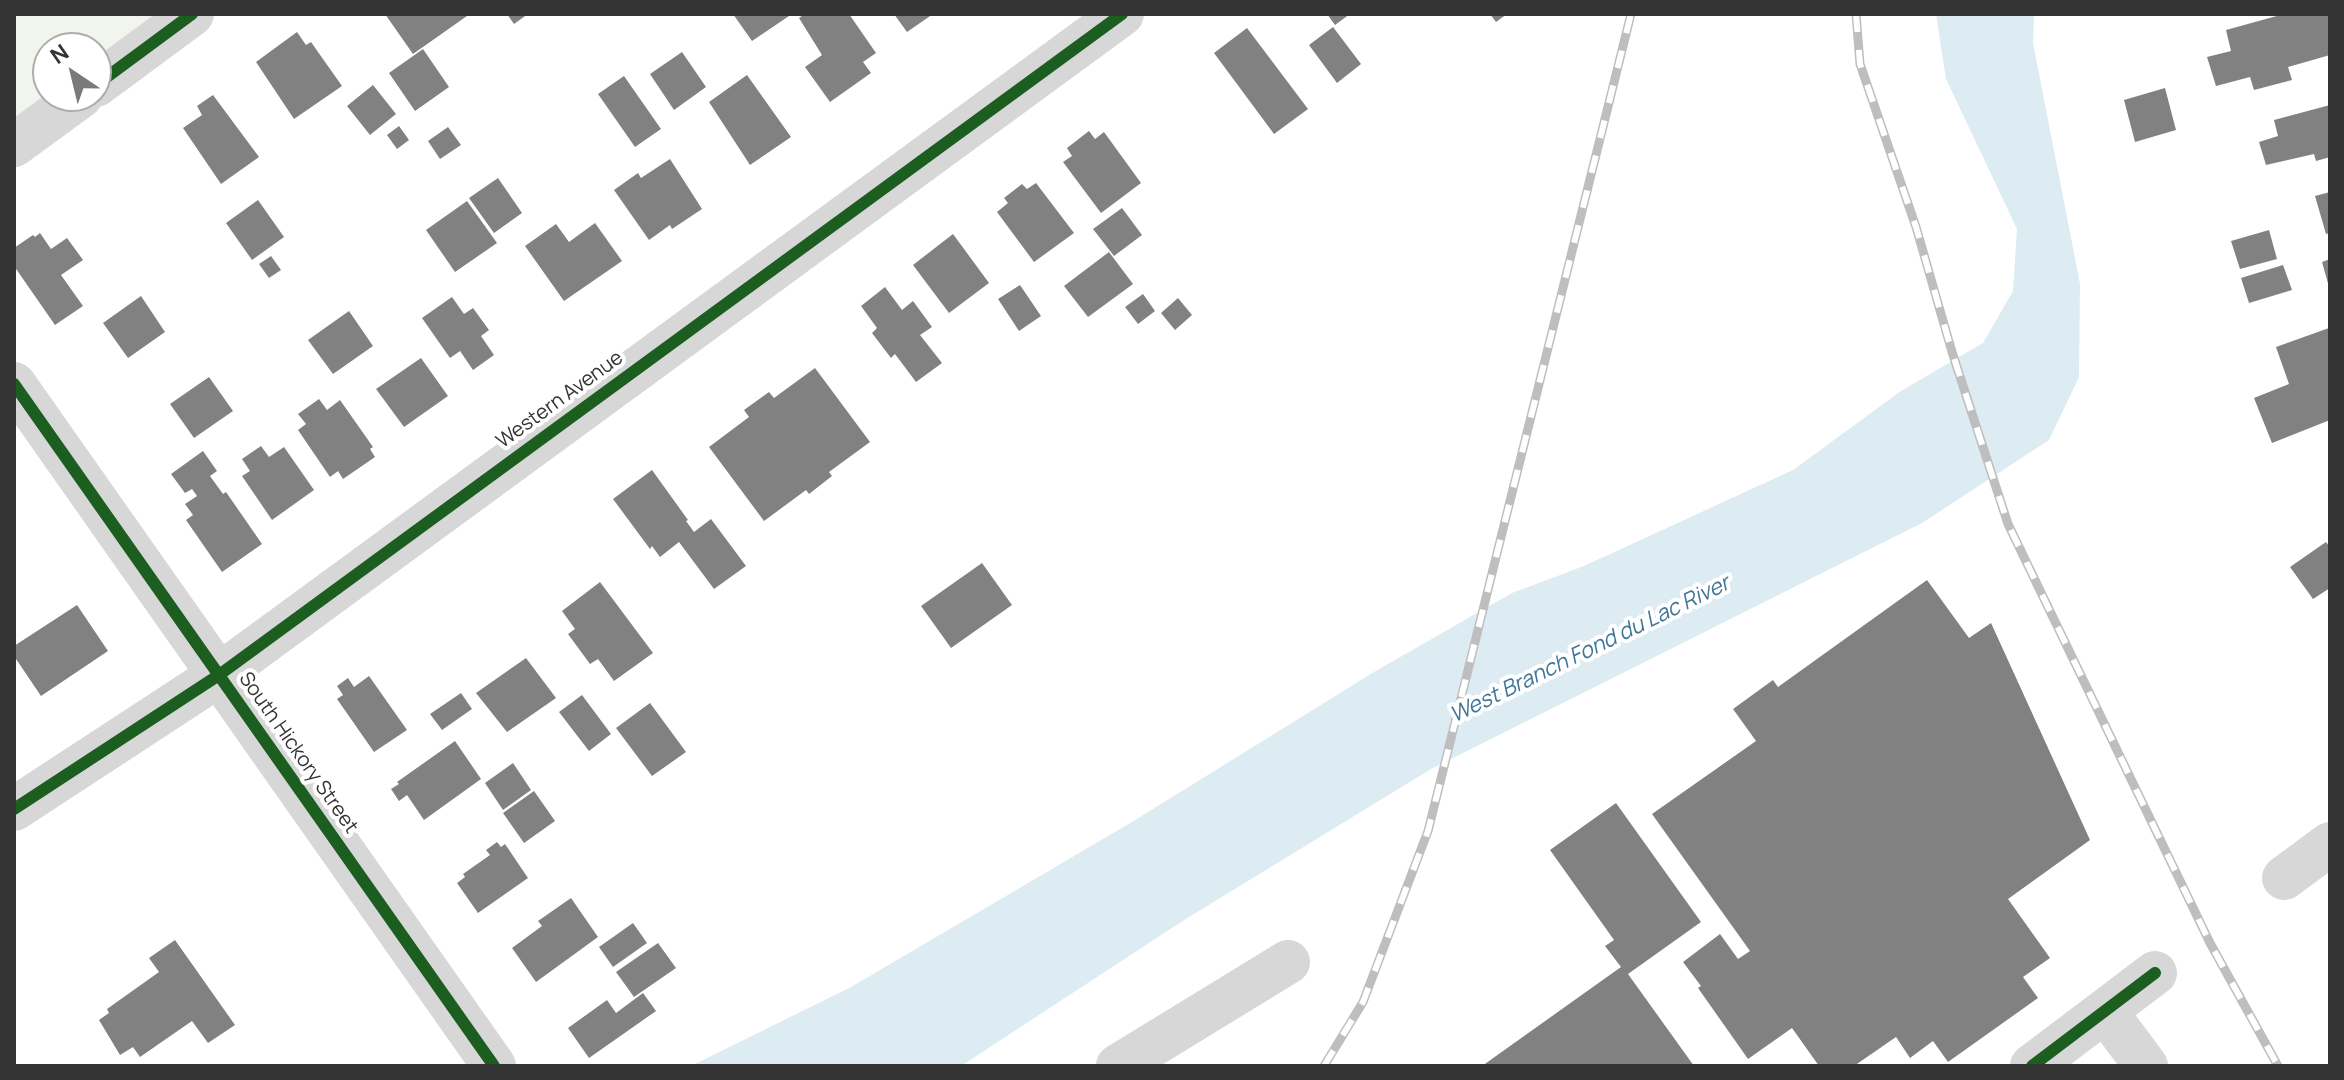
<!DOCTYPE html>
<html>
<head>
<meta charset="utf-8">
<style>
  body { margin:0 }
  #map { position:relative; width:2344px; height:1080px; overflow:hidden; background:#fff; font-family:Manrope,sans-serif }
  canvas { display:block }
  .frame { position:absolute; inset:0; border:16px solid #333; pointer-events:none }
  .north { position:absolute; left:32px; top:32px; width:80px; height:80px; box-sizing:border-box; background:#fff; border:2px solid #adadad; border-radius:50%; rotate:325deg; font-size:22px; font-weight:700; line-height:32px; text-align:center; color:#333 }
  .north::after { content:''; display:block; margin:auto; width:28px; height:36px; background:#7a7a7a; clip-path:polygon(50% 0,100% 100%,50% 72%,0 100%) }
</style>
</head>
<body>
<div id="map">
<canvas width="2344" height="1080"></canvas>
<div class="frame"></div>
<div class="north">N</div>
</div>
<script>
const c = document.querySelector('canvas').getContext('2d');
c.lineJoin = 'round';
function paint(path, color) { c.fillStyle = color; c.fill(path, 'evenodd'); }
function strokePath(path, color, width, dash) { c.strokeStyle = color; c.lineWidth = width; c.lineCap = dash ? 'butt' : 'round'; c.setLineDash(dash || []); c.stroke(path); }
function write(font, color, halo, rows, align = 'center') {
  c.font = font + ' Manrope,sans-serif'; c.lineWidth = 8; c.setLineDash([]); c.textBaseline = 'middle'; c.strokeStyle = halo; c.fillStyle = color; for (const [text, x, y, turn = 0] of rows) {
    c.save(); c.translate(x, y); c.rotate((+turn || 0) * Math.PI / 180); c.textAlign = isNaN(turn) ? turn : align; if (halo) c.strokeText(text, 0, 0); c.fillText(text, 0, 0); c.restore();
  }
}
paint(new Path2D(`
  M14 14H192L96 85V48H48V96L14 145Z`), '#f1f5ed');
paint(new Path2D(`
  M1936 14H2034L2033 43 2080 284 2079 377 2049 440 1922 523 1431 769 1181 922 961 1066H691L851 987 1132 822 1374 672 1512 593 1584 566 1793 470 1901 391 1983 343 2013 291 2017 229 1946 79Z`), '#ddebf3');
paint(new Path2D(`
  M385 14H465L467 16 413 54Z
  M507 14H528L514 24Z
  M733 14H787L789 16 752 41Z
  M805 14H849L876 53 863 62 871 73 830 102 805 67 822 55 799 18Z
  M894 14H933L907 32Z
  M1327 14H1350L1335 25Z
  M1490 14H1507L1496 22Z
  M2284 14H2330V55L2288 67 2292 80 2254 90 2250 77 2216 86 2207 57 2231 51 2226 30Z
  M1333 27 1361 64 1337 83 1309 45Z
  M1247 28 1308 109 1274 134 1214 53Z
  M297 32 306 45 311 42 342 86 294 119 256 62Z
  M423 49 449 87 415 111 389 73Z
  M682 52 706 87 674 110 650 74Z
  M747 75 791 137 750 165 709 102Z
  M624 76 661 129 635 147 598 94Z
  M373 85 396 114 370 135 347 106Z
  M2165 88 2176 130 2135 142 2124 100Z
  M213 95 259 157 221 184 183 128 202 115 197 106Z
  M2330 105V157L2316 161 2314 154 2266 165 2259 142 2278 136 2274 120Z
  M399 126 409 140 397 149 387 135Z
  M448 127 461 145 440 159 428 141Z
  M1089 131 1095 139 1104 132 1141 183 1101 213 1063 162 1072 156 1067 148Z
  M670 159 702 209 672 229 670 225 649 240 614 190 638 173 641 178Z
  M498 178 522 213 494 233 469 198Z
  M1036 183 1074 233 1034 262 997 212 1008 203 1004 198 1022 184 1027 189Z
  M2330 192V233L2326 234 2315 196Z
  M258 200 284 237 252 260 226 223Z
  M467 201 497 243 455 272 426 230Z
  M1122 208 1142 235 1114 256 1093 229Z
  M595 223 622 261 564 301 525 246 556 224 569 242Z
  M2269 230 2277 259 2240 269 2231 241Z
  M40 233 51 249 67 238 83 260 61 275 83 306 55 325 14 266V248L33 235 35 237Z
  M953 234 989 283 949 313 913 265Z
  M1109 252 1133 284 1088 317 1064 286Z
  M271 256 281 270 269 278 259 264Z
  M2330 259V286L2329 287 2322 262Z
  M2283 265 2292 290 2249 303 2241 278Z
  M1020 285 1041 316 1019 331 998 299Z
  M885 287 902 310 913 301 932 327 920 335 942 363 916 382 895 354 891 358 872 333 877 328 861 306Z
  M1143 294 1155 311 1138 324 1125 307Z
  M141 296 165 332 128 358 103 323Z
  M452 297 464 314 473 308 489 330 481 336 494 355 473 370 460 351 450 358 422 318Z
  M1178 298 1192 315 1175 330 1161 313Z
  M349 311 373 346 333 374 308 340Z
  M2329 328 2330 420 2272 443 2254 398 2289 384 2276 347Z
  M421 358 448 396 404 427 376 389Z
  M815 368 870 442 829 472 832 476 809 494 806 490 764 521 709 447 749 417 744 410 769 392 774 398Z
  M209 377 233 411 194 438 170 404Z
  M319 399 327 410 340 400 373 447 370 449 375 457 343 479 338 471 330 477 298 430 306 424 298 414Z
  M261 446 269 457 284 447 314 490 272 520 242 476 250 471 242 459Z
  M203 451 217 471 210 476 223 494 226 492 262 544 222 572 186 520 193 515 185 504 197 496 192 489 185 493 171 474Z
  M652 470 688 520 686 521 694 532 711 519 746 566 714 589 679 542 660 557 652 546 650 549 613 499Z
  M2326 542 2330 547V588L2313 599 2290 567Z
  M982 563 1012 605 951 648 921 606Z
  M1927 580 1969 638 1991 623 2090 840 2008 899 2050 958 2023 977 2038 998 1948 1062 1933 1041 1910 1058 1896 1037 1854 1066H1819L1792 1028 1748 1059 1698 988 1701 986 1683 962 1720 934 1738 959 1750 951 1652 814 1756 741 1733 709 1773 680 1778 687Z
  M600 582 653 653 614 681 598 659 590 664 568 634 575 629 562 611Z
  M77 605 108 651 41 696 14 656V646Z
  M526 658 556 698 507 732 476 693Z
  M369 676 407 730 374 752 337 699 343 695 337 686 348 678 354 687Z
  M461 693 472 709 442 730 430 714Z
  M582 695 611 734 589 751 559 712Z
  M650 703 686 752 652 776 616 728Z
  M455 741 481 779 424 820 407 795 399 801 391 789 399 784 397 782Z
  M513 763 531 790 503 810 485 783Z
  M534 791 555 821 524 843 503 813Z
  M1616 803 1701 922 1628 974 1694 1066H1482L1621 967 1605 946 1614 940 1550 850Z
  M497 842 501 847 505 844 528 878 478 913 457 883 465 877 463 874 490 855 486 850Z
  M571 898 598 937 536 982 512 948 542 926 538 921Z
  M633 923 647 943 613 967 599 947Z
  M175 940 235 1025 208 1043 192 1021 140 1057 133 1047 120 1055 99 1020 109 1013 107 1009 159 972 149 958Z
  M658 943 676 968 634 997 616 972Z
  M643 993 656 1011 589 1058 568 1028 607 1000 616 1013Z`), '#818181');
strokePath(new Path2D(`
  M96 85 192 14
  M14 145 81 96
  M14 384 494 1066
  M14 809 219 675 1122 14
  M2284 878 2330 844
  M2105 1011 2146 1066
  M1118 1066 1288 962
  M2032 1066 2155 973`), '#d7d7d7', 44);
const rail = new Path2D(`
  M1856 14 1860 64 1916 227 1952 352 2008 524 2210 943 2278 1066
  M1324 1066 1363 1002 1428 831 1631 14`);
strokePath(rail, '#bebebe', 9);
strokePath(rail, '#fff', 6, [18]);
strokePath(new Path2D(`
  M96 85 192 14
  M14 384 494 1066
  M14 809 219 675 1122 14
  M2032 1066 2155 973`), '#1b5e20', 12);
write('20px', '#333', '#fff', [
  ["Western Avenue",560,400,-36],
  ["South Hickory Street",298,753,55]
]);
write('italic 22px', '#3f7597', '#fff', [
  ["West Branch Fond du Lac River",1590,650,-26]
]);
</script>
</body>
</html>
